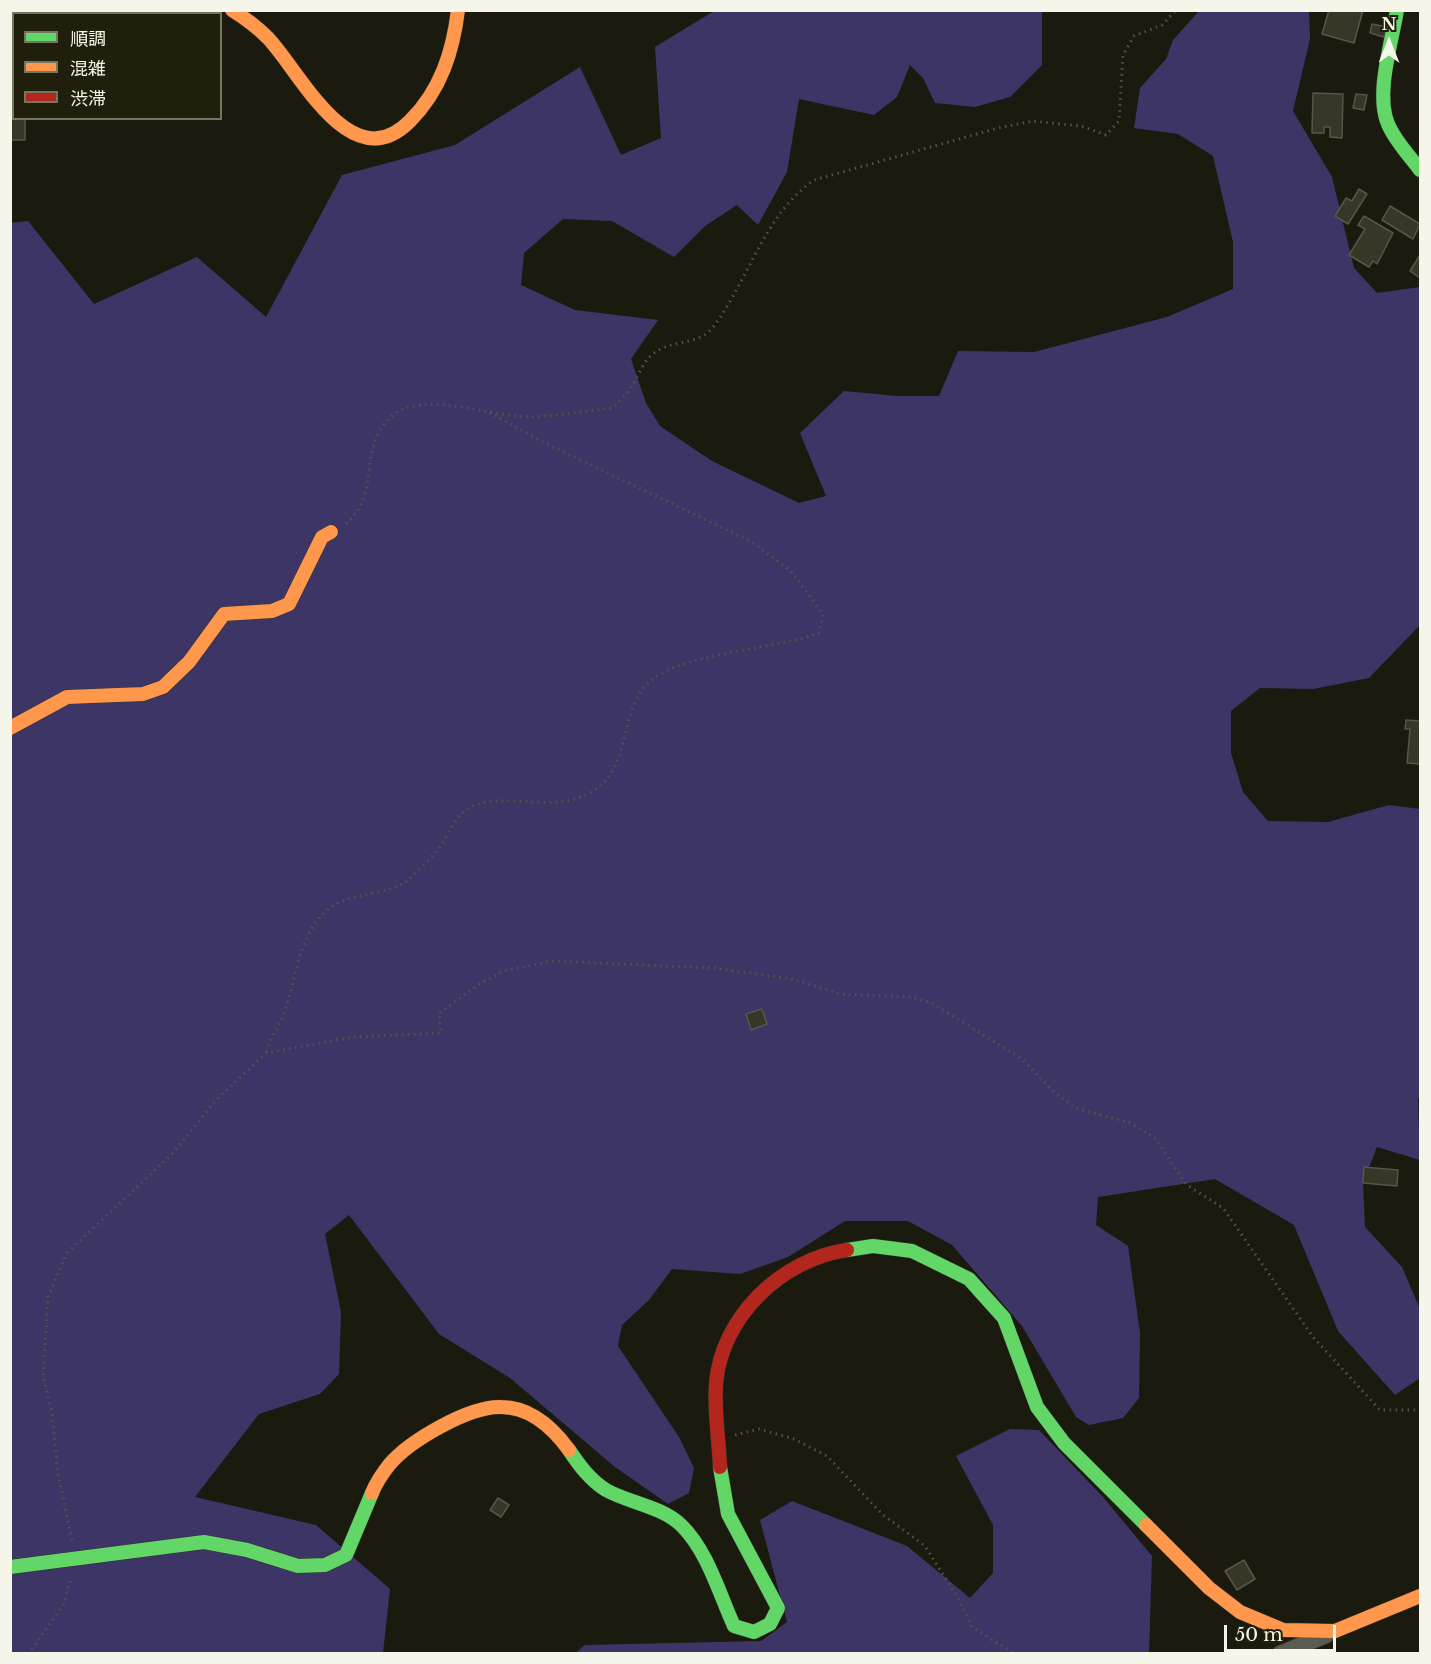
<!DOCTYPE html>
<html>
<head>
<meta charset="utf-8">
<style>
  body { margin:0 }
  #map { position:relative; width:1431px; height:1664px; overflow:hidden; background:#1a1a0f; font-family:"Libre Baskerville","Noto Sans JP",serif }
  canvas { display:block }
  .frame { position:absolute; inset:0; border:12px solid #f5f5e9; pointer-events:none }
  .legend { position:absolute; left:12px; top:12px; width:210px; height:108px; box-sizing:border-box; background:#1f1f0b; border:2px solid #757564; margin:0; padding:8px 10px; list-style:none; font-size:18px; color:#f5f5e9 }
  .legend li { display:flex; align-items:center; gap:12px; height:30px }
  .legend b { width:30px; border:2px solid #757564 }
  .north { position:absolute; left:1359px; top:12px; width:60px; height:60px; -webkit-text-stroke:4px #1f1f0b; paint-order:stroke; rotate:0deg; font-size:16px; font-weight:700; line-height:24px; text-align:center; color:#f5f5e9 }
  .north::after { content:''; display:block; margin:auto; width:21px; height:27px; background:#f5f5e9; clip-path:polygon(50% 0,100% 100%,50% 72%,0 100%) }
  .scale { position:absolute; left:1224px; top:1625px; width:112px; height:27px; box-sizing:border-box; border:3px solid #f5f5e9; border-top:0; padding-left:8px; font-size:18px; line-height:21px; white-space:nowrap; color:#f5f5e9; -webkit-text-stroke:4px #1f1f0b; paint-order:stroke }
</style>
</head>
<body>
<div id="map">
<canvas width="1431" height="1664"></canvas>
<div class="frame"></div>
<ul class="legend">
<li><b style="height:8px;background:#63d668"></b>順調</li>
<li><b style="height:8px;background:#ff974d"></b>混雑</li>
<li><b style="height:8px;background:#b3261e"></b>渋滞</li>
</ul>
<div class="north">N</div>
<div class="scale">50 m</div>
</div>
<script>
const c = document.querySelector('canvas').getContext('2d');
c.lineJoin = 'round';
function paint(path, color) { c.fillStyle = color; c.fill(path, 'evenodd'); }
function strokePath(path, color, width, dash) { c.strokeStyle = color; c.lineWidth = width; c.lineCap = dash ? 'butt' : 'round'; c.setLineDash(dash || []); c.stroke(path); }
paint(new Path2D(`
  M714 11H1042V65L1010 97 975 107 935 103 923 78 910 65 897 97 874 115 799 99 787 172 758 225 737 205 705 226 674 257 612 221 563 219 524 253 521 285 575 310 658 320 631 359 646 403 660 426 712 461 799 503 826 496 800 433 844 391 897 396H939L958 351 1034 352 1167 317 1233 289V242L1213 156 1178 134 1134 128 1140 88 1166 59 1173 40 1199 11H1309L1310 39 1293 111 1332 177 1354 268 1377 293 1420 287V625L1369 678 1313 689 1260 688 1231 711V753L1243 792 1268 821 1328 822 1389 805 1420 809V1097L1418 1099 1420 1160 1377 1147 1363 1183 1365 1227 1402 1267 1420 1309V1378L1395 1395 1338 1331 1294 1225 1215 1179 1098 1197 1096 1225 1128 1246 1140 1333 1139 1398 1123 1418 1089 1425 1076 1417 1022 1326 952 1245 908 1221H845L788 1257 740 1274 672 1269 649 1300 622 1325 618 1346 679 1437 694 1468 689 1493 668 1504 615 1467 510 1378 439 1334 349 1215 325 1234 341 1312 339 1374 320 1394 259 1414 195 1497 316 1525 390 1589 383 1653H11L10 223 28 221 94 304 197 257 266 317 342 175 455 145 580 67 621 155 661 138 655 47Z
  M1010 1429 1039 1430 1103 1497 1152 1556 1149 1653 574 1654 585 1645 761 1641 787 1622 760 1520 792 1501 907 1546 970 1598 993 1573V1525L956 1456Z`), '#3e3567');
const building = new Path2D(`
  M1329 10H1363L1354 43 1322 34Z
  M1372 24 1387 27 1384 37 1370 33Z
  M10 69H14V118H25V140H10Z
  M1313 93 1343 94 1342 138 1330 137V127H1324V133H1312Z
  M1356 94 1367 95 1364 110 1353 108Z
  M1359 189 1367 194 1348 224 1335 216 1346 198 1352 201Z
  M1390 206 1420 224 1413 239 1382 220Z
  M1364 216 1393 233 1377 264 1373 261 1369 267 1349 255 1365 229 1358 225Z
  M1420 255V278L1410 271Z
  M1406 720 1420 721V764L1407 763 1410 729H1405Z
  M762 1009 767 1024 751 1030 746 1014Z
  M1364 1167 1398 1170 1397 1186 1363 1183Z
  M498 1498 509 1505 501 1517 490 1510Z
  M1244 1560 1255 1579 1237 1590 1225 1571Z`);
paint(building, '#383727');
strokePath(building, '#55554b', 1.5);
const street = new Path2D(`
  M1280 1654 1326 1635`);
const fast = new Path2D(`
  M1397 10C1392 42 1375 94 1388 124 1395 141 1409 155 1420 170
  M847 1250 873 1246 912 1251 969 1279 1004 1318 1037 1407 1064 1443 1146 1525
  M569 1450C579 1465 590 1480 606 1490 629 1503 661 1506 681 1525 707 1550 719 1593 734 1626L754 1632 770 1624 778 1608 728 1514 720 1467
  M10 1567 204 1542 247 1550 298 1566 325 1565 346 1555 372 1493`);
const slow = new Path2D(`
  M232 10C245 18 257 27 268 38 301 73 351 180 410 121 441 90 453 51 458 10
  M10 728 67 697 143 694 163 687 189 662 224 614 272 611 289 604 322 537 331 532
  M372 1493C376 1483 382 1474 389 1465 409 1441 469 1406 501 1407 530 1407 553 1428 569 1450
  M1146 1525 1209 1588 1240 1612 1283 1630 1335 1631 1420 1596`);
const jam = new Path2D(`
  M720 1467C719 1440 714 1411 716 1384 721 1317 782 1259 847 1250`);
strokePath(street, '#34342c', 18);
strokePath(fast, '#34342c', 15);
strokePath(slow, '#34342c', 15);
strokePath(jam, '#34342c', 15);
strokePath(new Path2D(`
  M346 524C381 491 359 458 384 424 412 387 478 413 516 416 545 419 582 411 612 408 617 403 623 398 628 392 638 379 642 360 657 351 675 340 700 345 714 326 749 279 764 215 814 180L998 128 1033 121 1081 126 1106 135 1119 121 1123 55 1134 36 1162 25 1176 10
  M267 1052C269 1037 278 1030 283 1016 297 979 299 921 340 902 360 893 393 893 408 880 417 871 428 861 437 851 451 833 455 809 482 803 516 795 558 813 593 791 632 767 619 712 647 684 679 652 775 650 819 633L823 614 791 571 752 542 543 442 487 411
  M735 1435 759 1429 794 1439 827 1456 882 1514 925 1546 958 1598 972 1627 1015 1654
  M72 1540 58 1474 52 1413 43 1378 48 1297 67 1253 172 1154 216 1100 266 1053 353 1037 441 1033 439 1013 478 985 504 971 551 961 714 968 792 979 840 994 910 997 932 1003 1022 1059 1053 1091 1075 1108 1130 1123 1154 1137 1187 1185 1223 1208 1313 1337 1380 1410H1420
  M28 1654 64 1604 71 1578`), '#53534b', 3, [1.5, 4.5]);
strokePath(street, '#5b5b52', 16);
strokePath(fast, '#63d668', 14);
strokePath(slow, '#ff974d', 14);
strokePath(jam, '#b3261e', 14);
</script>
</body>
</html>
